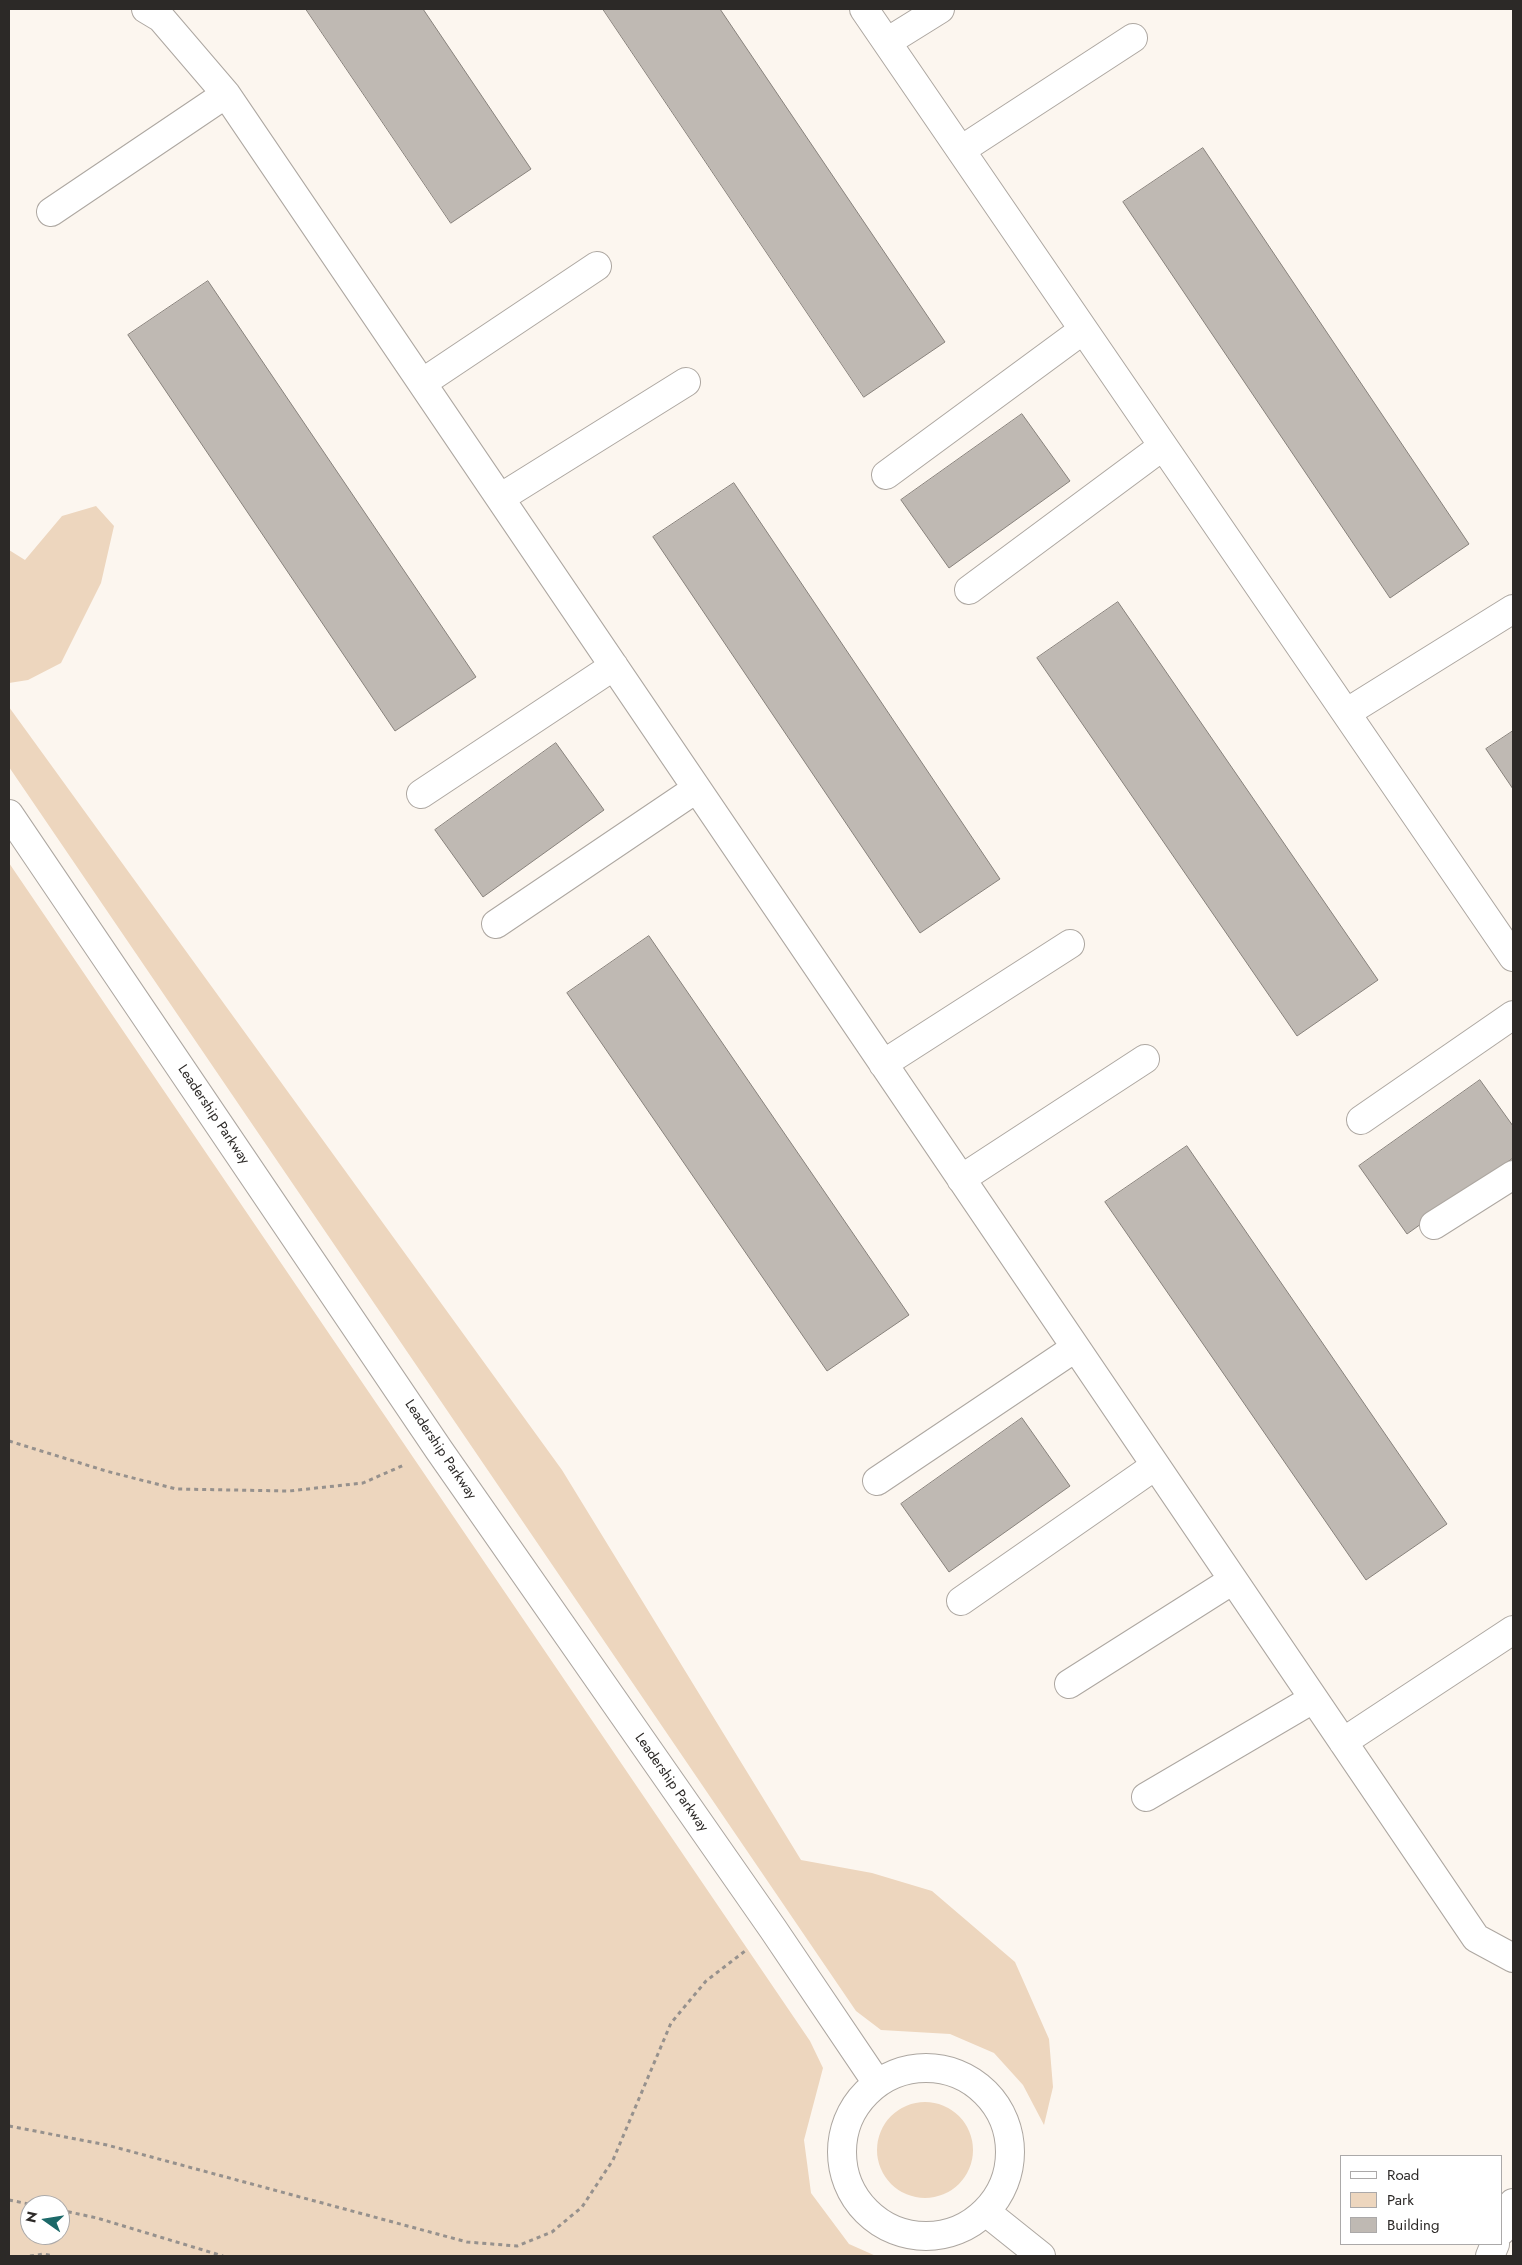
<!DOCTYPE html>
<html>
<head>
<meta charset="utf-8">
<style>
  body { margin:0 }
  #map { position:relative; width:1522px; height:2265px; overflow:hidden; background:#fcf6ef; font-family:Jost,sans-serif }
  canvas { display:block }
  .frame { position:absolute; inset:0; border:10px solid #2c2927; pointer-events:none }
  .legend { position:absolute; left:1340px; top:2155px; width:162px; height:90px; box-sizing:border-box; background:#fff; border:1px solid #aba9a9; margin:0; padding:6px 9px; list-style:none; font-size:15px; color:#2c2927 }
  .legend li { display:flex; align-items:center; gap:10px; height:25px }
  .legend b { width:25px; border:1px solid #aba9a9 }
  .north { position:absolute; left:20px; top:2195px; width:50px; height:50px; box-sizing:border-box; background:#fff; border:1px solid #aba9a9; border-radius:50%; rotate:283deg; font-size:14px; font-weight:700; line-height:20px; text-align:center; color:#2c2927 }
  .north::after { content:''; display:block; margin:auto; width:18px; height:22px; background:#1c6969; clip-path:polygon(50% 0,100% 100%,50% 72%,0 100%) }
</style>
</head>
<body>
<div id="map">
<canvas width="1522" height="2265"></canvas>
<div class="frame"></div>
<ul class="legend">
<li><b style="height:6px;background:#fff"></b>Road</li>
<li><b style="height:14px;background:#edd6be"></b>Park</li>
<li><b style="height:14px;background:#bfb9b3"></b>Building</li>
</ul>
<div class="north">N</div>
</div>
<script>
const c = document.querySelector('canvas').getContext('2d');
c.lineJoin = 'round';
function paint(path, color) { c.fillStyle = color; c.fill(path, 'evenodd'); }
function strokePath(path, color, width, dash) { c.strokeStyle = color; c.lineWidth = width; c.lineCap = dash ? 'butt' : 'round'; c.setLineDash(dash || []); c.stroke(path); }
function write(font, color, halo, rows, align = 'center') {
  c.font = font + ' Jost,sans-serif'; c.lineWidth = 4.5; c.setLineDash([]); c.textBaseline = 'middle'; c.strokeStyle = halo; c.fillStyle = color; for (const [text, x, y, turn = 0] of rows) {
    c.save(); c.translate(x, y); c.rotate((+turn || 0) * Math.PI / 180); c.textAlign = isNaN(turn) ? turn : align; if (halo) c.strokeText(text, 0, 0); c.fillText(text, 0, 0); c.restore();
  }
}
paint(new Path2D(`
  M96 506 114 526 101 583 61 663 28 680 9 683V550L25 560 62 516Z
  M9 707 562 1470 801 1860 872 1873 932 1891 1015 1962 1049 2039 1053 2087 1044 2125 1023 2085 994 2053 950 2034 881 2030 856 2011 9 767Z
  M9 863 810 2041 823 2068 804 2140 811 2193 849 2244 876 2256H9ZM30 2205H60V2235H30Z
  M877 2150a48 48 0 1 1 96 0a48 48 0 1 1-96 0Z`), '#edd6be');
const building = new Path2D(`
  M306 9H423L531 169 451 223Z
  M603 9H720L945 342 864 397Z
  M1203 148 1469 544 1390 598 1123 202Z
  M208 281 476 677 395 731 128 335Z
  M1022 414 1070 481 949 568 901 500Z
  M734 483 1000 879 920 933 653 537Z
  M1118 602 1378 980 1297 1036 1037 658Z
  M1513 731V789L1486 749Z
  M556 743 604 810 483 897 435 830Z
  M649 936 909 1315 827 1371 567 993Z
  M1480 1080 1513 1126V1158L1407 1234 1359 1166Z
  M1187 1146 1447 1524 1366 1580 1105 1202Z
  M1022 1418 1070 1486 949 1572 901 1504Z`);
paint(building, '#bfb9b3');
strokePath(building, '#88827c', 1);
const minor = new Path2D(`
  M146 9 161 18 226 94 1476 1938 1513 1958
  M864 9 1513 957
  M887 42 940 9
  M961 150 1133 38
  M51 212 226 94
  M422 383 597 266
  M886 475 1083 330
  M500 498 686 382
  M969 590 1163 446
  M1346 713 1513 609
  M421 794 614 666
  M9 814 439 1450 773 1929 877 2083
  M496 924 696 789
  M883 1064 1070 944
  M1361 1120 1513 1015
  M961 1179 1145 1059
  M1434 1225 1513 1175
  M877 1481 1075 1348
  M961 1601 1155 1466
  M1069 1684 1233 1580
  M1343 1742 1513 1630
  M1146 1797 1313 1699
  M842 2152a84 84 0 1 1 168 0a84 84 0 1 1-168 0Z
  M986 2212 1041 2256
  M1501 2231 1513 2203
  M1490 2256 1495 2244`);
strokePath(minor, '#ada7a1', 30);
strokePath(new Path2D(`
  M9 1441 106 1471 176 1489 289 1491 363 1483 404 1465
  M9 2126 107 2145 467 2242 517 2246 552 2232 582 2207 613 2160 671 2023 706 1981 745 1951
  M9 2200 34 2205
  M60 2210 97 2218 223 2256
  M30 2256 44 2254 53 2256`), '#96918d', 3, [4, 4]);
strokePath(minor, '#fff', 28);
write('14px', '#2c2927', '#fff', [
  ["Leadership Parkway",213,1115,56],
  ["Leadership Parkway",440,1450,56],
  ["Leadership Parkway",671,1783,55]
]);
</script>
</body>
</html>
